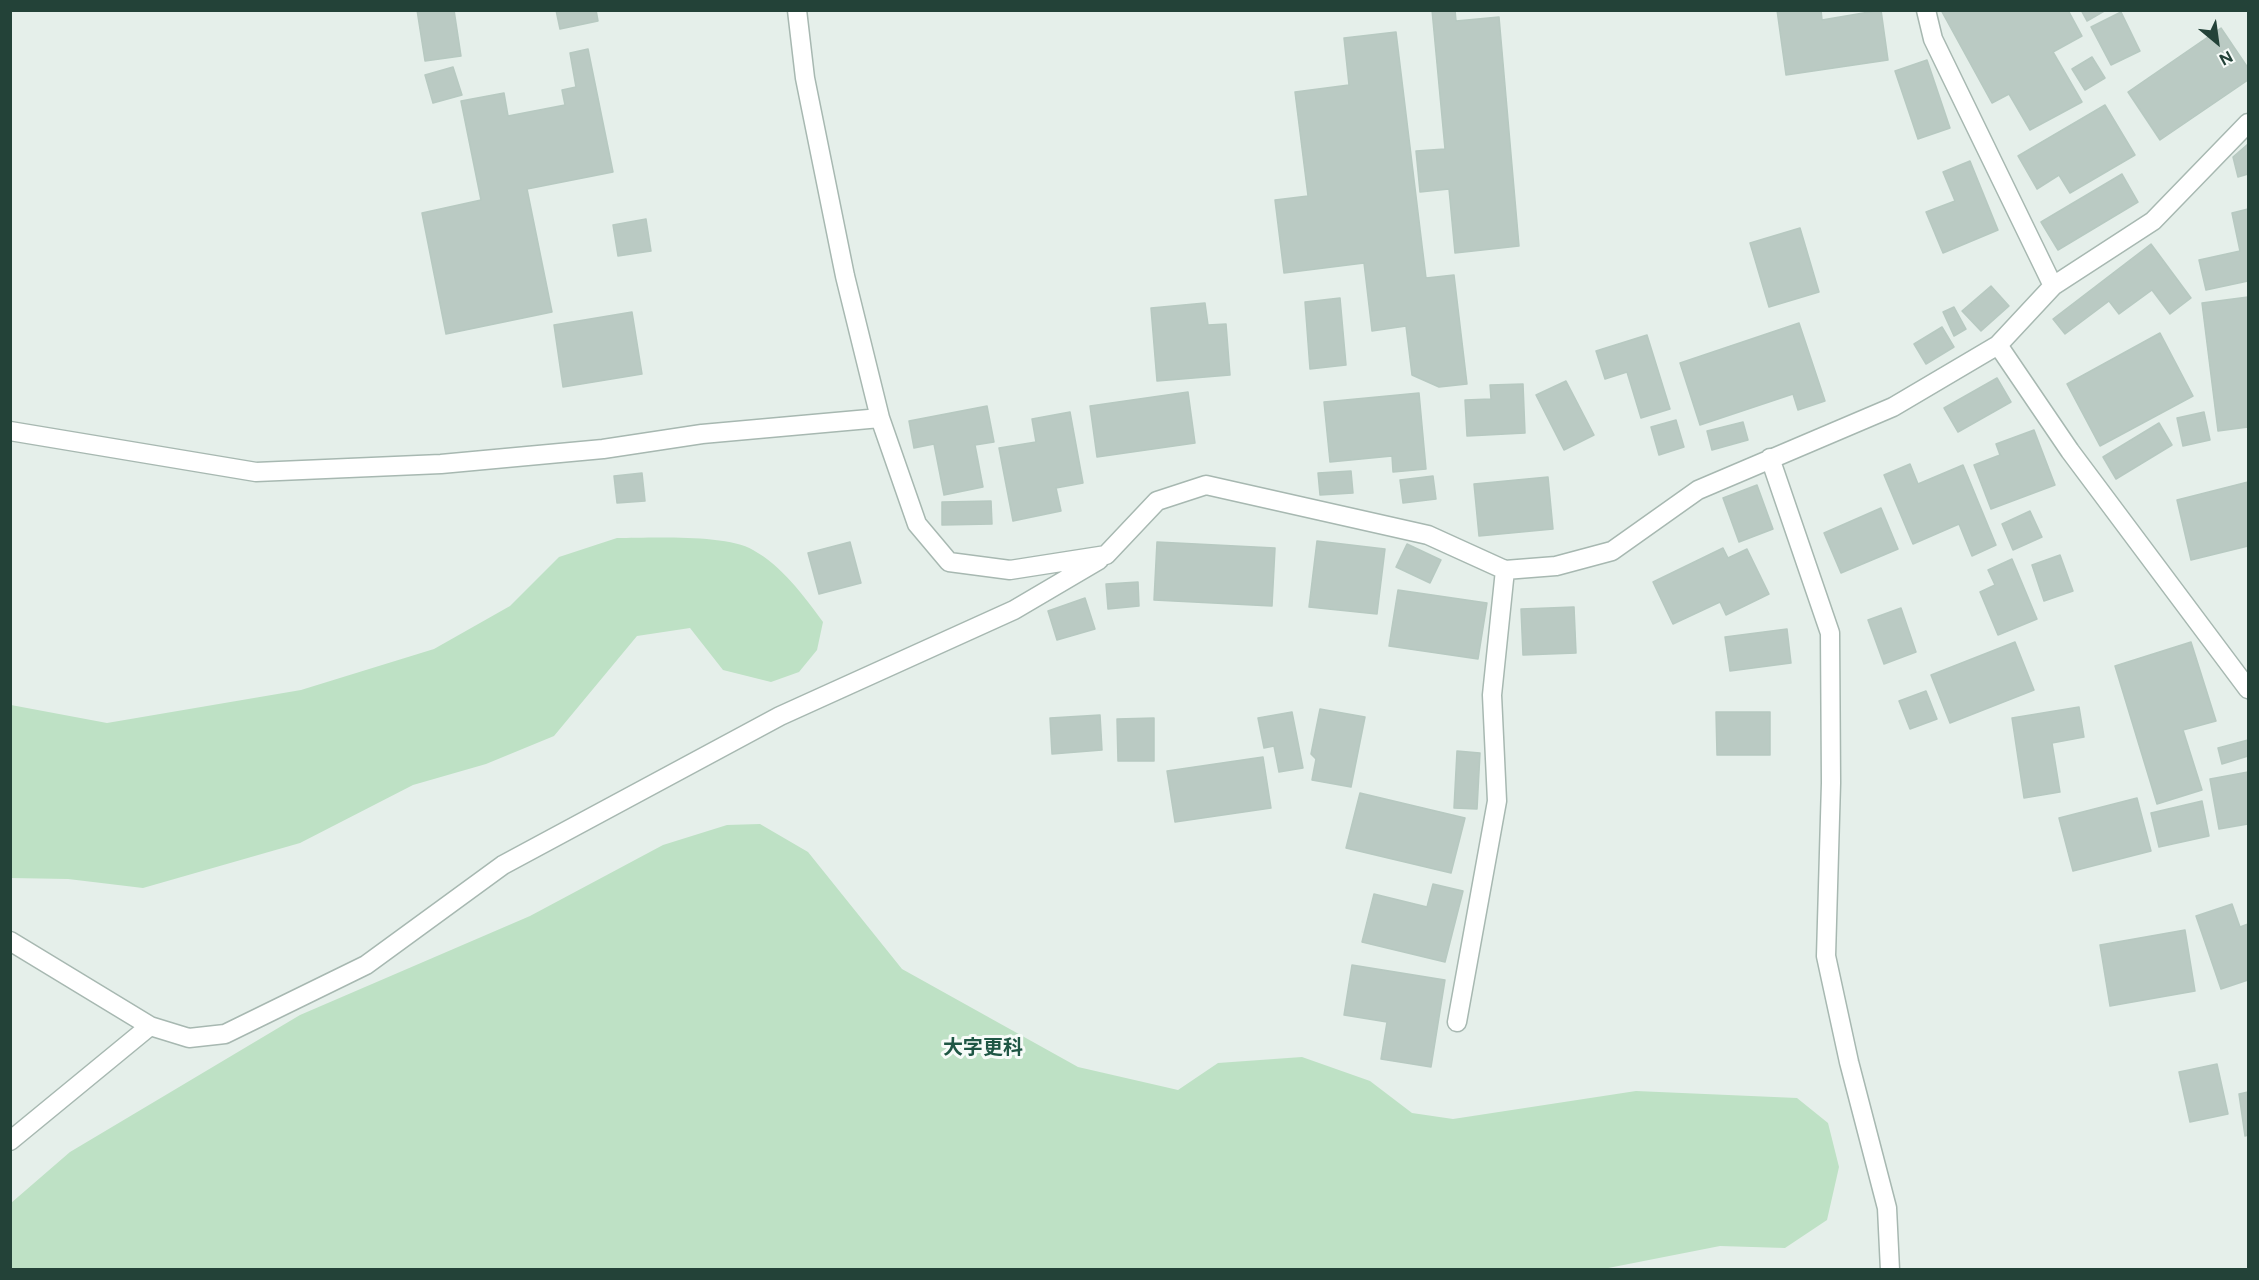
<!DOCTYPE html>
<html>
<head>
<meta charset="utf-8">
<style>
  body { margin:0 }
  #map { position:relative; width:2259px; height:1280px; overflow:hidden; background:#e5efea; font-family:Figtree,sans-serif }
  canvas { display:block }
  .frame { position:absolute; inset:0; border:12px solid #234238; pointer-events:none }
  .north { position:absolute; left:2187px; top:12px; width:60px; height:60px; -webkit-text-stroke:4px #f6fbf8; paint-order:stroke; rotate:151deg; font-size:16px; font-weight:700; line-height:24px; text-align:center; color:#234238 }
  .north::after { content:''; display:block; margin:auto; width:21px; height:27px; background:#234238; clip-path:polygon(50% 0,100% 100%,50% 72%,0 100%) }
</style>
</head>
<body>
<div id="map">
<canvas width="2259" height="1280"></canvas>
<div class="frame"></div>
<div class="north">N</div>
</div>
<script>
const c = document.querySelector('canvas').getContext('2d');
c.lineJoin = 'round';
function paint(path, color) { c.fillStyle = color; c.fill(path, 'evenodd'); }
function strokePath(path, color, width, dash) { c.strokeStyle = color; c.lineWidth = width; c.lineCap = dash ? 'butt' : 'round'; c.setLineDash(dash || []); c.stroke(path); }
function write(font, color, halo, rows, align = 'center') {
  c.font = font + ' Figtree,"Noto Sans JP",sans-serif'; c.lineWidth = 6; c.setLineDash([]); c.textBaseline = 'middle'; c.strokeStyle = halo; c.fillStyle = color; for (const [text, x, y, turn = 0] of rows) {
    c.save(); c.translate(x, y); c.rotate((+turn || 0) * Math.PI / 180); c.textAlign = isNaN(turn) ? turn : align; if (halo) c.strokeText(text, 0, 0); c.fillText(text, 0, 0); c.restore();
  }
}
paint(new Path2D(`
  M617 538C650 538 726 534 753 550 782 566 804 596 823 622L817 650 799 672 771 682 723 670 690 628 637 636 554 736 486 764 413 785 300 843 143 888 68 879 11 878V705L107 723 301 690 434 649 510 606 559 557Z
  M760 824 808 852 902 969 1078 1067 1178 1090 1218 1063 1302 1057 1370 1081 1412 1113 1453 1119 1636 1091 1797 1098 1828 1123 1839 1167 1827 1220 1785 1248 1720 1246 1598 1270 11 1269V1203L70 1152 300 1015 530 916 663 845 727 825Z`), '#bee1c5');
const building = new Path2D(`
  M417 10H454L461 56 425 61Z
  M556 10H596L598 21 560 29Z
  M1432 10H1455L1456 21 1499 17 1519 246 1455 253 1449 189 1420 192 1416 151 1445 149Z
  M1777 10H1821L1822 20 1881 10 1888 60 1786 75Z
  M1941 10H2068L2082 36 2053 52 2082 102 2030 130 2009 94 1992 103Z
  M2081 10H2106L2087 21Z
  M2121 12 2140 51 2111 65 2091 27Z
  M2221 28 2248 68V80L2160 140 2128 92Z
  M1396 32 1426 278 1454 275 1467 384 1439 387 1412 375 1406 326 1372 331 1364 263 1284 273 1275 200 1308 196 1295 92 1349 85 1344 38Z
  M588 49 613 172 527 189 552 312 446 334 422 213 481 200 461 101 504 93 508 116 565 105 562 90 576 87 570 53Z
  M2092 57 2105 78 2085 90 2072 69Z
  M1927 60 1950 128 1918 139 1895 71Z
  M453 67 462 95 433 103 425 75Z
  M2105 105 2135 155 2070 193 2059 175 2037 189 2018 156Z
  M2248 144V174L2238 177 2233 157Z
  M1970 161 1998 230 1943 253 1926 212 1955 201 1943 172Z
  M2122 174 2138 202 2058 250 2041 222Z
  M2248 209V281L2206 290 2199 260 2240 251 2232 213Z
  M646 219 651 251 618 256 613 225Z
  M1800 228 1819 292 1769 307 1750 243Z
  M2151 244 2191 298 2170 314 2152 290 2119 314 2109 301 2065 334 2053 319Z
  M1991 286 2009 306 1981 331 1962 311Z
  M2248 297V427L2218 431 2202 303Z
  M1340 298 1346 365 1310 369 1305 302Z
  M1205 303 1208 325 1226 324 1230 375 1157 381 1151 308Z
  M1954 307 1966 329 1954 336 1943 312Z
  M632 312 642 374 563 387 554 325Z
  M1799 323 1825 401 1798 410 1793 394 1700 425 1680 363Z
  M1942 327 1954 347 1926 364 1914 344Z
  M2160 333 2193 396 2100 446 2067 384Z
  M1647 335 1670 409 1641 418 1627 372 1605 379 1596 351Z
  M1997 378 2011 402 1958 432 1944 408Z
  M1566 381 1594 435 1564 450 1536 395Z
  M1523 384 1525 433 1467 436 1465 400 1491 399 1490 385Z
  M1188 392 1195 443 1097 457 1090 406Z
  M1419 393 1426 469 1393 472 1392 456 1330 462 1324 402Z
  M987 406 994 442 975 445 983 487 944 495 934 444 914 448 909 421Z
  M1070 412 1083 483 1056 488 1061 511 1013 521 999 448 1036 442 1032 419Z
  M2204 412 2210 440 2183 446 2177 418Z
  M1676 420 1684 447 1659 455 1651 427Z
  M1743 422 1748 440 1712 450 1707 431Z
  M2159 423 2172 445 2116 479 2103 457Z
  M2034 430 2055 485 1991 509 1974 465 2000 455 1996 444Z
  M1910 464 1918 484 1963 465 1996 545 1972 556 1959 524 1913 544 1884 475Z
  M1351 471 1353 493 1320 495 1318 473Z
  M642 473 645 501 617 503 614 476Z
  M1433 476 1436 499 1403 503 1400 480Z
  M1548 477 1553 529 1479 536 1474 484Z
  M2248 482V546L2191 560 2177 500Z
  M1757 485 1773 529 1739 542 1723 498Z
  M991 501 992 524 942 525V502Z
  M1881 508 1898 549 1841 573 1824 533Z
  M2030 511 2042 537 2013 550 2002 524Z
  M1317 541 1385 549 1377 614 1309 607Z
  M850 542 861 583 819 594 808 553Z
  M1157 542 1275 548 1272 606 1154 600Z
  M1407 544 1441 560 1430 583 1396 567Z
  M1723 548 1728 558 1747 549 1769 594 1726 615 1720 602 1673 624 1653 582Z
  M2060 555 2073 591 2044 601 2032 565Z
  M2012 559 2037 619 1998 635 1980 592 1995 585 1988 570Z
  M1138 582 1139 606 1108 609 1106 584Z
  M1398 590 1487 603 1478 659 1389 646Z
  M1085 598 1095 629 1057 640 1048 611Z
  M1574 607 1576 653 1523 655 1521 609Z
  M1901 608 1916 652 1884 664 1868 620Z
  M1787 629 1791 663 1730 671 1725 637Z
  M2015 642 2034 690 1950 723 1931 675Z
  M2191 642 2216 721 2183 730 2202 790 2157 804 2115 666Z
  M1926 691 1937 719 1910 729 1899 701Z
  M2079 707 2084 737 2052 743 2060 792 2024 798 2012 718Z
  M1320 709 1365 717 1351 787 1312 780 1316 759 1311 754Z
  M1292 712 1303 768 1279 772 1274 746 1264 748 1258 718Z
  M1716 712H1770V755H1717Z
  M1100 715 1102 750 1052 754 1050 718Z
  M1154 718V761H1118L1117 719Z
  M2248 740V756L2222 764 2218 748Z
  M1457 751 1480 753 1477 809 1454 808Z
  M1263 757 1271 808 1175 822 1167 771Z
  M2248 772V824L2219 829 2210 779Z
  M1360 793 1465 818 1451 873 1346 848Z
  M2137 798 2151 851 2073 871 2059 818Z
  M2202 801 2209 836 2159 847 2151 813Z
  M1433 884 1463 891 1445 962 1362 942 1374 894 1427 907Z
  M2232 904 2240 927 2248 924V980L2221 989 2196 916Z
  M2185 930 2195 991 2110 1006 2100 945Z
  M1352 965 1445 980 1431 1067 1381 1059 1387 1022 1344 1015Z
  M2217 1064 2228 1114 2190 1122 2179 1072Z
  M2248 1092V1135L2245 1136 2239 1094Z`);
paint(building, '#bacac3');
strokePath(building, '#b7c9c1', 1.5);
const minor = new Path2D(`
  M797 10 805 78 845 276 880 418 917 524 949 562 1010 570 1106 555 1157 501 1206 485 1428 535 1505 570 1556 566 1612 551 1698 490 1893 407 1998 345 2053 286 2153 221 2248 123
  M1926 10 1933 39 2053 286
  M1998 345 2070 451 2248 689
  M10 431 256 472 441 464 603 449 702 434 880 418
  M1770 458 1830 633 1831 783 1826 956 1849 1062 1887 1208 1890 1270
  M10 941 150 1026 189 1038 225 1034 366 965 503 865 780 716 1014 610 1099 560
  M1457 1022 1497 801 1492 695 1505 570
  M10 1141 150 1026`);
strokePath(minor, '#a7b8b1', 21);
strokePath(minor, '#fff', 18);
write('bold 20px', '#1e5644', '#f6fbf8', [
  ["大字更科",983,1048]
]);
</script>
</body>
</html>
